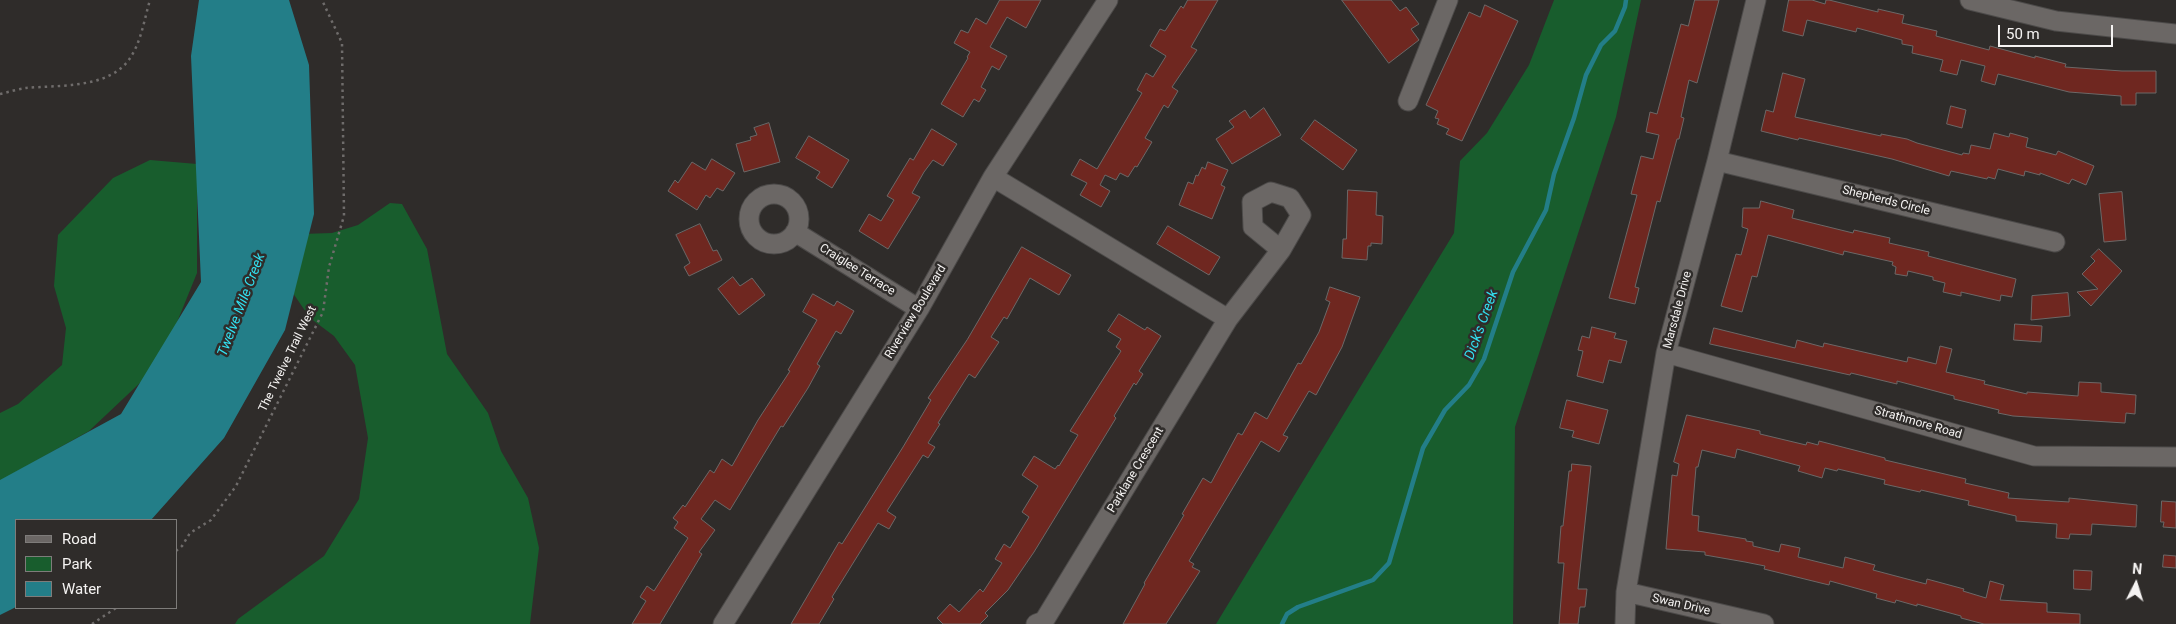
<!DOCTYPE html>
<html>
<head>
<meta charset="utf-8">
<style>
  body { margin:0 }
  #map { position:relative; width:2176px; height:624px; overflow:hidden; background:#2f2c2a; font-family:Roboto,sans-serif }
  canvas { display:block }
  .legend { position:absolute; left:15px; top:519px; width:162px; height:90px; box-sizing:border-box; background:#2f2c2a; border:1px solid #7e7c7a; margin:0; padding:6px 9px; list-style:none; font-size:15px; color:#f5f3f2 }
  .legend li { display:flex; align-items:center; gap:10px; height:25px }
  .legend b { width:25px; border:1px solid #7e7c7a }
  .north { position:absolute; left:2111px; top:559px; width:50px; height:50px; -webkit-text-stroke:4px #2f2c2a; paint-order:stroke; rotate:5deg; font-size:14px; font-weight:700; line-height:20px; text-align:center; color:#f5f3f2 }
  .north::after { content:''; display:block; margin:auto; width:18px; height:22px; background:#f5f3f2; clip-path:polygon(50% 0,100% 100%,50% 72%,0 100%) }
  .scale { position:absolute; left:1998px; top:25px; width:115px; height:22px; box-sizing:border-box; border:2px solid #f5f3f2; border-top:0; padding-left:6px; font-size:15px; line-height:18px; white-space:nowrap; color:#f5f3f2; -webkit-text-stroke:4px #2f2c2a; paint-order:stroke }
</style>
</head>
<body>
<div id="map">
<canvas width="2176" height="624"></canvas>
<ul class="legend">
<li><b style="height:6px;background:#6b6765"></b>Road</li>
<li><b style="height:14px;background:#185d2d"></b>Park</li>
<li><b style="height:14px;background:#237e88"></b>Water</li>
</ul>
<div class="north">N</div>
<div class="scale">50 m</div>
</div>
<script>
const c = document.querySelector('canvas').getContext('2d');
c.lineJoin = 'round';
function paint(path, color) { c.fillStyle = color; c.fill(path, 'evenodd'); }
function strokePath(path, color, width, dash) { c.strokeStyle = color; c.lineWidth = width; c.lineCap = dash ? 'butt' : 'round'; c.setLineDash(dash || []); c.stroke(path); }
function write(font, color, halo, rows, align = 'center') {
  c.font = font + ' Roboto,sans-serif'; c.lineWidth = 5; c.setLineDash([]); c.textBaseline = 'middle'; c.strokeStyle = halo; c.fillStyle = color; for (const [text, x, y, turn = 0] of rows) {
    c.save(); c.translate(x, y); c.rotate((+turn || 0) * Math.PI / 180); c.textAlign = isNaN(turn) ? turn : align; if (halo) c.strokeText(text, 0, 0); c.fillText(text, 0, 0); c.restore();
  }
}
paint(new Path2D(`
  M1554 0H1641L1616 117 1515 427 1513 624H1216L1454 233 1460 161 1487 133 1529 65Z
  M150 160 197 164V273L160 364 89 431 0 481V413L18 404 62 365 66 328 54 286 58 235 113 178Z
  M390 203 402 204 427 249 447 354 488 413 501 451 528 498 539 548 530 624H235L238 619 324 556 359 499 368 438 355 365 334 336 310 318 286 283 301 234 332 233 358 225Z`), '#185d2d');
paint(new Path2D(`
  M199 0H289L309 65 314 214 285 330 224 438 151 520H16V607L0 615V480L121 414 201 282 191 56Z`), '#237e88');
strokePath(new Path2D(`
  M1282 624 1287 614 1298 607 1373 580 1389 563 1423 448 1445 410 1469 385 1484 359 1513 272 1546 210 1554 174 1574 118 1586 75 1601 45 1615 31 1625 7 1626 0`), '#237e88', 4.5);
const building = new Path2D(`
  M1000 0H1041L1026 28 1007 17 990 47 1007 56 999 70 992 66 981 87 986 90 979 102 974 99 963 117 941 104 968 58 967 57 970 52 954 43 961 30 968 33 976 18 986 24Z
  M1188 0H1218L1191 47 1197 50 1172 87 1178 91 1168 108 1164 105 1145 138 1152 142 1137 167 1135 166 1128 177 1120 173 1116 180 1105 175 1100 185 1110 191 1101 207 1080 195 1087 183 1071 175 1080 159 1097 169 1142 93 1137 90 1146 73 1153 77 1166 56 1150 46 1160 29 1165 31 1181 6 1183 8Z
  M1342 0H1391L1400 11 1406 7 1419 24 1411 29 1419 40 1389 63Z
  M1695 0H1719L1697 83 1689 80 1681 117 1684 118 1679 139H1677L1660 202 1657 201 1635 287 1639 288 1635 304 1609 298 1637 195 1631 194 1641 156 1653 159 1659 135 1646 132 1650 112 1657 114 1681 24 1688 26Z
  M1789 0H1812L1825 4 1826 0H1829L1878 12V9L1904 15 1902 23 1937 31 1936 36 1989 50 1990 46 2035 58V56L2066 64 2065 67 2122 71H2156V93H2136V105H2121V96L2069 92 1998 74 1995 85 1981 81 1985 66 1961 60 1957 75 1940 71 1943 60 1912 53 1913 46 1902 44V40L1857 28 1856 32 1807 20 1803 36 1783 31Z
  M1485 5 1518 21 1462 141 1446 134 1449 129 1437 124 1439 119 1435 118 1438 111 1426 105 1469 12 1480 17Z
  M1783 73 1805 79 1795 117 1881 136V134L1907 139 1917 143 1962 155 1963 153 1969 154 1971 145 1990 149 1994 133 2009 137 2010 133 2028 138 2026 147 2056 155 2058 151 2094 166 2086 185 2072 179 2069 184 2040 173V175L2025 171 2024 176 1998 169 1995 179 1988 177 1987 179 1951 171 1949 176 1892 159 1799 138 1798 140 1761 131 1766 110 1773 112Z
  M1951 106 1966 110 1962 128 1947 124Z
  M1264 108 1281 135 1232 164 1216 139 1234 127 1229 121 1245 110 1250 118Z
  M1315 120 1357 150 1343 170 1301 139Z
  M769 123 780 162 744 172 736 144 751 140 750 137 757 135 754 128Z
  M932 129 957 144 943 166 933 160 924 172 912 193 920 197 888 249 859 231 869 214 881 221 894 200 887 196 910 158 913 160Z
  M809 136 849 160 832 188 816 178 820 172 796 158Z
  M712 159 735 173 723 191 717 188 710 198 706 195 697 210 668 191 675 180 678 183 692 162 705 170Z
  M1208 162 1228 170 1221 185 1225 187 1212 219 1179 205 1188 182 1193 184 1196 175 1198 176 1202 167 1205 169Z
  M1348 190 1377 192 1376 215 1383 216 1382 244 1371 243V246H1368L1367 260 1342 258 1343 239H1346Z
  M2122 192 2126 240 2104 242 2099 194Z
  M1761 201 1794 210 1792 218 1853 233 1854 230 1890 238 1889 243 1929 252 1928 256 2016 279 2012 297 2001 295 2000 301 1961 292V296L1943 292 1945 283 1933 280V277L1908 271 1907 276 1895 274 1896 267 1892 265 1893 262 1844 251 1843 255 1768 235 1757 277 1752 276 1742 312 1721 306 1736 254 1741 255 1748 229 1742 227 1743 208H1759Z
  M700 224 713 251 717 250 722 260 689 276 684 267 690 263 676 235Z
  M1168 226 1220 257 1209 275 1157 244Z
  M1022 247 1071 275 1059 295 1030 278 1007 319 1004 317 991 337 999 342 975 378 969 374 938 423 940 424 928 443 935 447 928 458 923 455 887 511 896 517 889 529 878 523 832 597 834 599 819 624H791L839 542 842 544 903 447 931 400 928 398 967 340Z
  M2099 249 2122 271 2091 306 2077 292 2098 289 2082 274 2095 261 2091 257Z
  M733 277 740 286 752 278 765 295 739 315 718 289Z
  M1330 287 1360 297 1342 347 1316 395 1309 391 1283 435 1288 437 1279 452 1261 441 1189 561 1194 564 1192 567 1200 571 1166 624H1123L1145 584 1144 583 1184 515 1182 514 1203 478 1211 483 1238 433 1242 435 1255 412 1267 419 1298 363 1301 364 1319 332 1330 302 1326 300Z
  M2068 293 2070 316 2031 320 2032 296Z
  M813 294 834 306 837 301 854 311 841 334 836 331 817 364 820 366 808 388 783 427 781 426 730 510 715 500 701 519 715 530 699 552 702 554 660 624H632L646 601 640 597 647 586 654 591 688 538 674 528 678 522 673 518 683 505 685 507 710 470 714 473 722 459 732 466 758 420 790 371 788 370 817 320 803 312Z
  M1119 314 1145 330 1147 327 1161 336 1139 371 1143 374 1136 385 1134 383 1114 416 1116 418 1034 552 1008 590 985 613 988 616 980 624H943L937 618 950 604 959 612 980 589 983 592 1002 563 995 559 1004 544 1010 548 1029 517 1022 512 1038 486 1022 475 1034 456 1055 469 1058 465 1059 466 1078 435 1070 431 1121 351 1116 347 1121 339 1108 331Z
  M2015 324 2042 326 2041 342 2014 340Z
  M1592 327 1616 333 1614 338 1627 341 1621 363 1609 360 1603 383 1577 376 1583 351 1578 350 1582 336 1589 338Z
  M1714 328 1795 348 1797 340 1823 347 1824 343 1907 362 1908 357 1936 364 1940 346 1952 349 1946 372 1985 381 1984 384 2027 394V392L2078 396 2079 382 2101 383V392L2136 395 2135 414 2126 413 2125 423 2013 416 1998 413 1999 410 1954 399V396L1897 381V384L1851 373 1850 375 1710 344Z
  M1567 400 1608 410 1599 444 1572 437 1574 431 1560 428Z
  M1687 415 1760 431V434L1806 445 1807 442 1818 445 1819 441 1885 458V460L1966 479 1965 483 2009 493 2008 498 2069 502V498L2137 505 2136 527 2092 524 2091 535 2070 534 2069 539 2056 538 2057 524 2016 521V516L1968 505 1969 501 1921 490 1920 492 1884 484 1885 480 1838 469 1837 471 1825 468 1822 478 1798 471 1800 466 1737 449 1735 458 1702 450 1698 467H1696L1692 515 1699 516 1698 531 1746 539V541L1753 542V546L1779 552 1781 544 1800 548 1798 557 1843 568 1845 557 1875 565 1873 570 1926 584 1927 579 1964 589 1963 591 1986 598 1990 581 2004 585 2000 600 2047 603V612L2080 614V624H1984L1961 618V616L1917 604V606L1896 600 1895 603 1876 598 1877 594 1830 581 1829 585 1764 569 1765 566 1745 562 1705 555V552L1666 549 1672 475 1677 476 1679 464 1674 462Z
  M1572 464 1591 466 1578 589H1587L1585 607H1580L1578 624H1559L1564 563H1558L1561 526H1563L1569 471H1571Z
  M2162 501 2176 502V528L2163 527 2164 522H2161Z
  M2164 555 2176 556V568L2163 567Z
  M2074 570 2092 571 2091 590 2074 589Z`);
paint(building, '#6f2720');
strokePath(building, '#6c6867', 1);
const minor = new Path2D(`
  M1970 0 2056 21 2176 34
  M1408 101 1448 0
  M1717 161 2055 242
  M993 177 1228 319
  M749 219a25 25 0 1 1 50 0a25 25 0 1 1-50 0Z
  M795 232 919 309
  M1666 353 2034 456 2176 457
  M1626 592 1764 624
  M723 624 919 309 993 177 1108 0
  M1036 624 1044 621 1228 319 1281 250 1301 215 1290 198 1271 192 1252 202 1253 227 1281 250
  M1625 624 1626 592 1666 353 1717 161 1756 0`);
strokePath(minor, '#4c4a49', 21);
strokePath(new Path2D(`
  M0 94C9 92 18 89 26 88 57 85 106 89 128 61 141 44 144 20 150 0
  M176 551 182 546 190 533 211 520 236 486 323 312 329 267 344 216 342 43 322 0
  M92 624 116 608`), '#6f6c6b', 2.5, [2.5, 4]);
strokePath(minor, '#6b6765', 19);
write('12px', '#f5f3f2', '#2f2c2a', [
  ["Shepherds Circle",1886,201,14],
  ["Craiglee Terrace",857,270,32],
  ["Marsdale Drive",1678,310,-75],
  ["Riverview Boulevard",916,312,-59],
  ["The Twelve Trail West",288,359,-64],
  ["Strathmore Road",1918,423,16],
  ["Parklane Crescent",1136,470,-59],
  ["Swan Drive",1681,605,13]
]);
write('italic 14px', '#32e1f2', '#2f2c2a', [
  ["Twelve Mile Creek",242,305,-69],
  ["Dick's Creek",1482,325,-70]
]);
</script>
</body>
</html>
